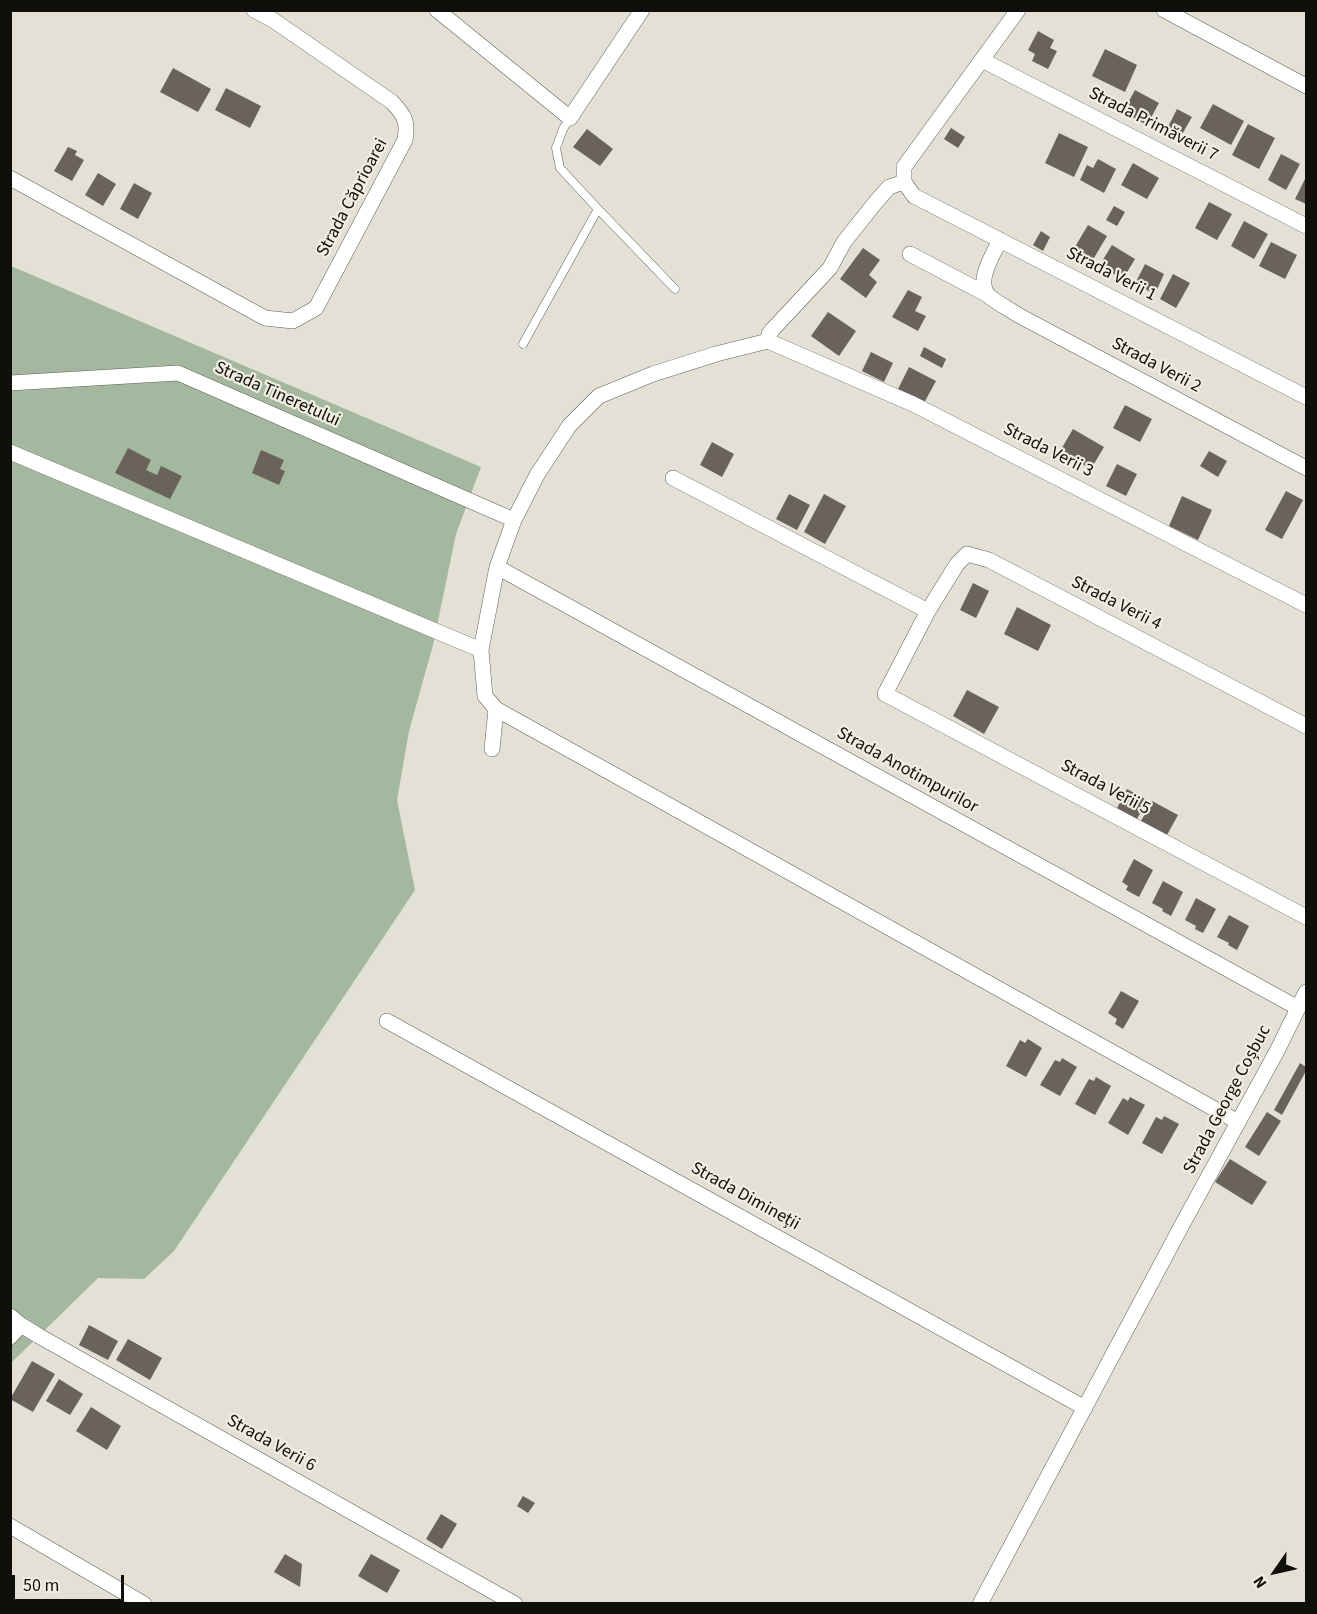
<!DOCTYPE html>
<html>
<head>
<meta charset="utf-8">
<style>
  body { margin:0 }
  #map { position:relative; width:1317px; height:1614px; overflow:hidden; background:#e3e0d5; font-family:"Source Sans 3",sans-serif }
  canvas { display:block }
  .frame { position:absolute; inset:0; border:12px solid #100f0b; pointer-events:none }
  .north { position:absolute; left:1245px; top:1542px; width:60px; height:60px; -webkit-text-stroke:4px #f0ede2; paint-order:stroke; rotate:236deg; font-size:16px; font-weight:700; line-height:24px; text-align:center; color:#100f0b }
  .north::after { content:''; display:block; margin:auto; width:21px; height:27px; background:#100f0b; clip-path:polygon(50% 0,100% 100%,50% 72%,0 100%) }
  .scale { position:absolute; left:12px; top:1575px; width:112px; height:27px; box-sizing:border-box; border:3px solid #100f0b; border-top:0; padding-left:8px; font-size:18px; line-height:21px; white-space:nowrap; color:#100f0b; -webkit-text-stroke:4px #f0ede2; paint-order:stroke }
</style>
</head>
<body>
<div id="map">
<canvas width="1317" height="1614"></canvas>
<div class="frame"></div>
<div class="north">N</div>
<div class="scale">50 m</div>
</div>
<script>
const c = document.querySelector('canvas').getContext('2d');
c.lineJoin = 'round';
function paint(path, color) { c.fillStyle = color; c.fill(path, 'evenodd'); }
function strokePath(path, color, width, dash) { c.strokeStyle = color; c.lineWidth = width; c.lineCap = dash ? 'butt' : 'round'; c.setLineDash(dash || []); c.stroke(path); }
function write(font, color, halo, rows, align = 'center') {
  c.font = font + ' "Source Sans 3",sans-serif'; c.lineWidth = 4.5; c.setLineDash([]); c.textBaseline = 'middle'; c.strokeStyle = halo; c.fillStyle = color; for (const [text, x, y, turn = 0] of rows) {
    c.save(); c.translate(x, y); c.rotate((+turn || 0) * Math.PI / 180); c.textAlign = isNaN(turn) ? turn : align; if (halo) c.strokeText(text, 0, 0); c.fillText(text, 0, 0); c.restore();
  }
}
paint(new Path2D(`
  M11 266 481 467 456 534 433 645 409 731 397 800 415 890 174 1251 144 1279 98 1278 11 1363Z`), '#a3b89f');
paint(new Path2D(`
  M1038 31 1054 40 1050 48 1057 51 1048 69 1032 61 1035 54 1028 50Z
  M1105 49 1137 65 1125 92 1092 76Z
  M173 68 211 89 198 112 160 92Z
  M226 88 261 106 250 128 215 110Z
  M1135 90 1159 103 1147 125 1123 112Z
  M1213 104 1244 121 1231 145 1200 128Z
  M1177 109 1192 117 1181 136 1167 129Z
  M1248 124 1275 138 1259 169 1232 155Z
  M951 128 965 137 958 148 944 139Z
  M587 129 613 149 600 166 573 147Z
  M1059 133 1088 147 1074 177 1045 163Z
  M68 147 77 151 75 155 84 160 72 181 54 171Z
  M1281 154 1300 164 1286 190 1268 180Z
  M1098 159 1116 169 1104 193 1080 180 1087 165 1093 168Z
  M1133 163 1159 178 1147 199 1121 185Z
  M98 173 116 184 103 206 85 195Z
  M1306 177V204L1295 199Z
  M134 183 152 193 138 219 120 209Z
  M1209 202 1232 214 1217 240 1195 228Z
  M1114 206 1125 212 1117 226 1106 220Z
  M1244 221 1268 234 1254 259 1231 246Z
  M1088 225 1107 236 1091 263 1072 252Z
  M1041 231 1050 237 1043 251 1033 245Z
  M1271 242 1297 255 1285 279 1259 266Z
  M1112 245 1135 259 1123 279 1099 266Z
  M863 248 880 260 869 275 877 282 866 298 840 279Z
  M1145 264 1164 274 1155 294 1135 284Z
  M1173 274 1190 283 1176 308 1160 299Z
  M908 290 922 297 915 311 926 316 918 331 892 317Z
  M828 312 856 331 839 356 811 336Z
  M924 347 946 359 942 368 920 356Z
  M871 352 893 363 884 382 862 371Z
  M909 367 936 381 924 403 898 389Z
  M1125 405 1152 419 1140 442 1113 428Z
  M1073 429 1104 447 1091 469 1060 451Z
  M712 442 734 454 722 477 700 465Z
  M128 448 151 460 146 470 157 475 161 466 182 476 170 499 115 473Z
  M261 450 284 460 280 469 285 471 279 485 252 473Z
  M1209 451 1227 461 1218 477 1200 466Z
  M1117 464 1137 474 1126 496 1106 486Z
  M1286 491 1303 500 1282 539 1265 530Z
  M789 494 810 505 797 530 776 519Z
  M824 494 846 506 825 544 804 532Z
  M1182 496 1212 510 1198 540 1169 526Z
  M973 583 989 591 976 618 960 610Z
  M1017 607 1051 625 1038 651 1004 634Z
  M967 690 999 707 984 734 953 716Z
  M1127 789 1147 800 1135 823 1115 812Z
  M1152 801 1178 815 1167 835 1141 821Z
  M1134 859 1153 870 1139 897 1126 890 1128 886 1122 882Z
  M1163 881 1183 892 1171 916 1162 911 1163 909 1152 903Z
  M1196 898 1216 909 1203 933 1195 929 1196 926 1185 920Z
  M1229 915 1249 926 1237 950 1228 945 1229 943 1217 937Z
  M1121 991 1139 1001 1123 1029 1115 1024 1117 1019 1108 1013Z
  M1028 1039 1042 1048 1026 1077 1006 1066 1020 1040 1025 1043Z
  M1062 1058 1077 1067 1060 1096 1040 1085 1055 1060 1060 1062Z
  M1300 1063 1306 1067V1071L1282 1115 1274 1110Z
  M1096 1077 1111 1086 1095 1115 1075 1104 1089 1079 1094 1081Z
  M1130 1097 1145 1105 1128 1135 1108 1123 1123 1098 1128 1101Z
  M1267 1112 1281 1121 1259 1156 1245 1147Z
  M1164 1116 1179 1124 1162 1154 1142 1143 1156 1117 1162 1120Z
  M1230 1159 1267 1182 1252 1205 1215 1182Z
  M89 1325 118 1341 108 1360 79 1345Z
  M128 1339 162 1358 150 1380 116 1360Z
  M32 1361 55 1374 33 1412 10 1399Z
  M59 1379 83 1394 70 1415 46 1401Z
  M91 1407 121 1426 107 1450 76 1431Z
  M523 1496 535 1503 528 1513 517 1506Z
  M441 1514 457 1524 442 1549 426 1539Z
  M285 1554 302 1564 300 1587 274 1572Z
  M371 1554 400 1570 387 1593 358 1576Z`), '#6a635c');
const lane = new Path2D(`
  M570 118 563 129 556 148 560 168 598 209 675 289
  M523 344 598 209`);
const street = new Path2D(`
  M437 10 570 118 642 10
  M1164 10 1306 86
  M982 60 1306 226
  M10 178 265 318 293 321 316 308 405 140C408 121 405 116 392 102L273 20 254 10
  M904 182 914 196 1306 397
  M904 182V167L1018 10
  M1000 240C993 255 974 283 990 297 999 304 1009 309 1018 315L1306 468
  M910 254 988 295
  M768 341 913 404 1306 605
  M768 341 769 334 773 329 830 268 844 242 875 203 889 187 904 182
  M10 383 178 373 514 520
  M10 452 481 650
  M673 478 928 611 957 564 967 554 989 560 1306 726
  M497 567 1298 1008
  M928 611 885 694 1306 917
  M496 709 1238 1122
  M492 749 496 709 485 696 481 650 497 567 514 520 537 475 569 426 599 396 653 374 716 354 768 341
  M387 1021 1085 1408
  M10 1316 21 1325 39 1336 515 1604
  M10 1337 21 1325
  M10 1526 144 1604
  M980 1604 1182 1225 1277 1051 1306 992`);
strokePath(lane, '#615f55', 9);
strokePath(street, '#615f55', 16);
strokePath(lane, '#fff', 8);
strokePath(street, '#fff', 15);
write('18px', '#100f0b', '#f0ede2', [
  ["Strada Primăverii 7",1153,125,27],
  ["Strada Căprioarei",353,198,-62],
  ["Strada Verii 1",1111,275,27],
  ["Strada Verii 2",1156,366,28],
  ["Strada Tineretului",277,395,24],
  ["Strada Verii 3",1048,451,27],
  ["Strada Verii 4",1116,604,27],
  ["Strada Anotimpurilor",907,771,29],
  ["Strada Verii 5",1105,788,28],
  ["Strada George Coșbuc",1228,1100,-62],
  ["Strada Dimineții",745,1197,29],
  ["Strada Verii 6",271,1444,29]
]);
</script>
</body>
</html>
